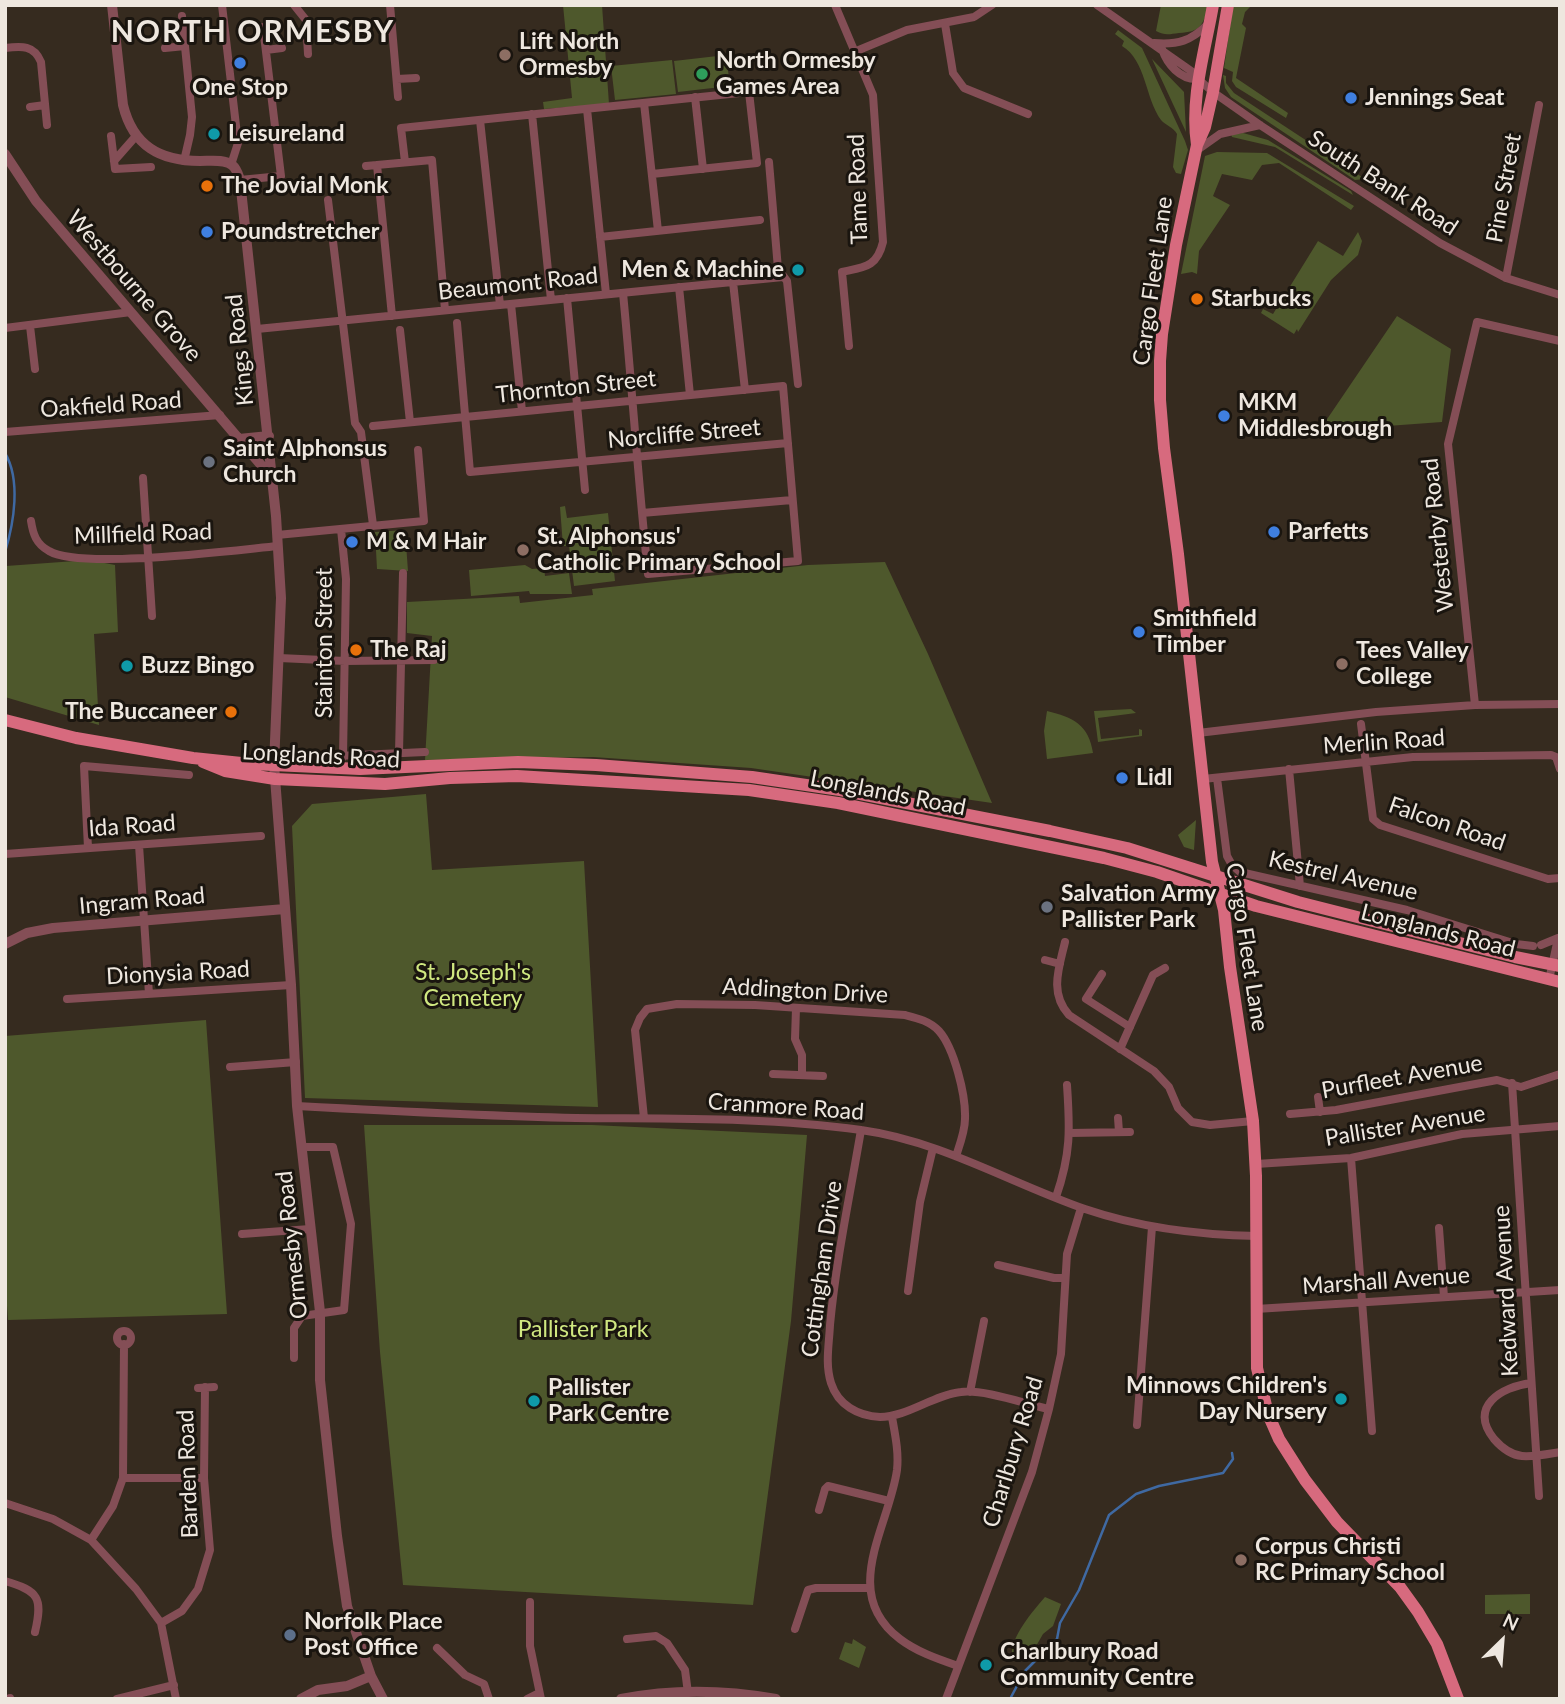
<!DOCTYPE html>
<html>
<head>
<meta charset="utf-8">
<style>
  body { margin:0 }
  #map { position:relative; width:1565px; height:1704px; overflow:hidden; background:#362b1f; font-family:Lato,sans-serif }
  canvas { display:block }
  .frame { position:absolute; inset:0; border:7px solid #eee7df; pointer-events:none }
  .north { position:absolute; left:1467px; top:1606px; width:70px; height:70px; -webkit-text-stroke:5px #1a150f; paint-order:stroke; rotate:25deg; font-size:19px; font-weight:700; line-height:28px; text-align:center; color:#eee7df }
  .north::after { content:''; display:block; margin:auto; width:24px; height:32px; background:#eee7df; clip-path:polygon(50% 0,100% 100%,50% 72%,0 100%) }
</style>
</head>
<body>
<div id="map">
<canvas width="1565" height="1704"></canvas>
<div class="frame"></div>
<div class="north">N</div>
</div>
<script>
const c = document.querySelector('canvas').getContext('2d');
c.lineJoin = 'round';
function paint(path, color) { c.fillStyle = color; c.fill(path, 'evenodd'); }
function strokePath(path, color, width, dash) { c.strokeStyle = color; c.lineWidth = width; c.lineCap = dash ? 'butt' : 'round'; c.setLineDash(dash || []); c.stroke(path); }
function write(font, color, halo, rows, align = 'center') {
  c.font = font + ' Lato,sans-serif'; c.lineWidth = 6; c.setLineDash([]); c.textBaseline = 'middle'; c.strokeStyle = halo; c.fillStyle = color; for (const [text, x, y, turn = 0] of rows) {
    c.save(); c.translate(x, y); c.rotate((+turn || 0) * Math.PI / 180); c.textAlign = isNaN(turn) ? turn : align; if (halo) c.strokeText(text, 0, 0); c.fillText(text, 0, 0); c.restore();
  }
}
paint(new Path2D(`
  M563 5H602L609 104 544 109 543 102 572 98Z
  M1161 5H1209C1203 26 1200 32 1179 33 1170 34 1165 36 1156 31Z
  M1233 5H1252L1245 12 1242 24 1246 28 1236 78 1288 113 1286 118 1236 87 1232 81 1233 72 1224 68Z
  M1118 30 1142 48 1185 141 1188 150 1181 174 1176 173 1173 167 1177 134C1173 127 1165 125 1161 120 1145 98 1146 60 1122 46L1124 41 1115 34Z
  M726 55 730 86 678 92 674 61Z
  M1152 59 1184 92 1186 132Z
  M672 60 676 94 615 100 611 66Z
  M1223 75 1226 76V83L1234 93 1365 179 1355 180 1231 97 1225 88Z
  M1243 133 1268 140 1351 191 1353 195 1275 147 1232 137 1231 134Z
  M1217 152 1267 153 1354 206 1351 210 1279 163 1262 165 1252 180 1222 174 1213 196 1230 205 1199 251 1197 274 1192 272 1181 274 1205 156Z
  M1358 232 1362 241 1358 255 1331 280 1298 332 1297 329 1294 334 1261 313 1263 309 1273 314 1318 241 1343 256Z
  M1397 316 1451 349 1442 422 1319 431Z
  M565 506 567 518 608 513 615 581 574 586 569 546H563L560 507Z
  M405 530 408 571 377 569 375 532Z
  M89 560 115 565 118 632 94 634 99 725 5 697 6 566Z
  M885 562 928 654 992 803 751 768 593 757 425 760 432 636 407 633V602L519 596 520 603 593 595 592 589 808 565Z
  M525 565 532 569 544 568 545 576 569 573 572 594H530L529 591 471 596 469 570Z
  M1131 709 1136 713 1098 718 1101 739 1139 735V729L1142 730V736L1098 742 1094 711Z
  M1047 711C1073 717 1089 725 1093 753L1047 759 1044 731Z
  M426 794 432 870 584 861 598 1107 305 1098 292 826 312 804Z
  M1196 820 1194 850 1184 847 1178 835Z
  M206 1020 227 1314 8 1320 5 1277V1036Z
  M364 1125H592L807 1135 791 1321 753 1605 403 1585 380 1352Z
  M1530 1594V1614H1485V1595Z
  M1045 1597 1061 1604 1053 1626 1043 1634 1031 1655 1024 1660 1012 1656C1010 1637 1033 1611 1045 1597Z
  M853 1639 866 1647 859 1668 839 1659 845 1642 852 1644Z`), '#4e582c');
strokePath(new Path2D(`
  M5 453C21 480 14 523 5 552
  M1010 1699 1025 1671 1057 1639 1060 1623 1079 1590 1109 1515 1136 1494 1159 1486 1223 1473 1233 1459 1232 1453`), '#3f69a2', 2.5);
strokePath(new Path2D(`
  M222 5 238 143 231 165
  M294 5 306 20 308 54
  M390 5 398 97
  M835 5 873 95 883 242C877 267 865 267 842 272L849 346
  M1097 5 1194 73 1198 79 1213 92 1260 125 1440 243 1506 278 1560 295
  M182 16 192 117 190 135 184 161
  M945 24 953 73 964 88 1028 114
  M1154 43C1178 45 1191 41 1208 24
  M5 48C22 46 34 45 41 62L47 125
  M165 48 185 46
  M1162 49C1167 64 1180 80 1198 79
  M266 50 282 48
  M854 52 907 30 974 17 992 5
  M397 79 416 78
  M695 97 703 169
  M644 103 658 231
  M30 107 45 105
  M587 109 606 294
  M532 114 551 300
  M480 120 500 305
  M111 136 115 169 151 167
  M1196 151 1220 134 1260 125
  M114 161 136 136
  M405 162 401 128 749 92 757 163 652 174
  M769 162 778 269 787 281 798 384
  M377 165 392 316
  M366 166 432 160 445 310
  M240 180 281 176 263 27
  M328 200 355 423 361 432 373 525
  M600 237 760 220
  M1506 278 1539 105
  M733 282 745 390
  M679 287 690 395
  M567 298 585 490
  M511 304 522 411
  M457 323 470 472 788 443
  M30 326 35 369
  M5 328 131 312
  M257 329 783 277
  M400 330 410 422
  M373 426 783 386 798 561 648 574C638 480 632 386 623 293
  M5 432 220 415
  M143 478 152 616
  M642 513 792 500
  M31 521C33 534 36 544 49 551 80 570 235 550 278 546
  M341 529 346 579 343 757
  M277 535 424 521 418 450
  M279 658 345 661 434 660
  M1475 705 1448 444 1477 322 1560 341
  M1361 724 1373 819 1380 825 1548 879 1560 878
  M1198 733 1376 712 1475 705 1560 704
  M399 753 403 573
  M315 757 425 752
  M1289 769 1300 886
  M1217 778 1227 856 1232 865 1240 872 1407 910 1516 944 1533 946
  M1203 779 1413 757 1551 755 1556 757 1560 769
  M139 845 149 994
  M88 848 84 766 189 775
  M5 854 261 836
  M1065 942C1059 968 1049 993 1069 1015L1154 1071 1169 1087 1178 1108 1192 1122 1210 1125 1253 1121
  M1541 945 1558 938
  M1045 960 1060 964
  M1102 974 1086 999 1130 1027
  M1549 980 1557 943 1560 939
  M67 999 291 985
  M796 1008 795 1039 802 1055V1075
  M1120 1049 1153 975 1165 968
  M230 1067 296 1062
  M773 1074 823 1076
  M1512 1083 1539 1496
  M1318 1097 1320 1112
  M297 1106C390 1111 483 1116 576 1118 671 1119 767 1117 861 1130 941 1141 1010 1183 1085 1209 1141 1228 1198 1235 1257 1236
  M1290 1114 1336 1110 1497 1080 1521 1087 1560 1074
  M644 1118 635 1030 640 1018 647 1009 677 1004 755 1005 905 1015C917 1018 930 1021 939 1031 954 1048 966 1095 965 1119 965 1131 960 1144 956 1156
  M1118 1118 1119 1132
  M861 1130C850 1195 836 1260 830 1325 829 1345 825 1364 831 1383 838 1405 858 1416 880 1417 907 1417 933 1395 961 1392 983 1389 1026 1404 1049 1409
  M1070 1133 1130 1132
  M1351 1158 1372 1431
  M1256 1164 1351 1158 1462 1134 1560 1126
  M1056 1197C1071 1154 1070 1129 1067 1085
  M1439 1228 1444 1297
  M242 1234 310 1229
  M998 1265 1054 1278H1065
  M908 1291 920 1202 933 1148
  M1256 1309 1560 1290
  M117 1338a7 7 0 1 1 14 0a7 7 0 1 1-14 0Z
  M294 1358V1328L302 1316 344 1310 351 1224 333 1147H301
  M1531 1383C1501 1387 1468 1407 1494 1439 1501 1447 1511 1455 1522 1456 1534 1457 1548 1454 1560 1452
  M198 1388 214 1387
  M970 1392 984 1321
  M892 1417C895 1434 899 1452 897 1470 889 1527 839 1593 900 1639 917 1652 938 1659 958 1666
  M1137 1425 1152 1227
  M123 1478H204
  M5 1503 53 1519 91 1540 136 1589 161 1623 176 1699
  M819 1510 825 1489 828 1486 889 1501
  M91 1540 113 1506 123 1478 124 1344
  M5 1581C39 1591 43 1598 35 1632
  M530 1602V1646L541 1699
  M161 1623 182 1611 198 1589 210 1550 204 1478 205 1387
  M795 1629 808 1590 816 1588H869
  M627 1639 656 1636 667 1643 685 1670 688 1693
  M437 1648 465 1675 484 1684 489 1699
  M10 1698V1699
  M117 1699 174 1685
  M527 1699 539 1693
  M946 1699 1032 1472 1049 1409 1061 1354 1067 1254 1081 1208`), '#844e56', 8);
strokePath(new Path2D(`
  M112 5 123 105C133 146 160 161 200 161 211 161 224 159 232 165 237 169 238 174 240 180L276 516 281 598 274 765 291 985 297 1106 320 1312V1380L337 1536 347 1606 371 1676 383 1699
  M5 154 36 201 273 479
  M239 439 269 436
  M5 944 27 933 53 928 285 909
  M301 1699 318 1690 347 1686 371 1676
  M621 1699C672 1689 726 1690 776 1699`), '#844e56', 10);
strokePath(new Path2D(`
  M1228 5 1213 92 1205 127 1197 145 1176 245 1162 334 1160 361V400L1164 448 1178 554 1212 862 1224 910 1230 967 1253 1121 1256 1176 1257 1368 1268 1414 1279 1439 1305 1480 1337 1522 1400 1587 1418 1612 1437 1644 1458 1699
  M1197 145C1190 97 1205 52 1213 5
  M5 720 76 738 193 758 251 764 360 769 518 762 596 765 752 777 840 790 1050 831 1127 848 1298 902 1515 957 1560 966
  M203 762 225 771 275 779 385 784 450 778 517 776 749 790 838 803 1104 858 1157 872 1256 906 1560 982`), '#d76a7e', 12);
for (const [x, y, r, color] of [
  [505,55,7,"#8d6e63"],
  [240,63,7,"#3f7fe0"],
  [702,74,7,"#2e9e5b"],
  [1351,98,7,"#3f7fe0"],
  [214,134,7,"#0f9aa8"],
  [207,186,7,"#e8710a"],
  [207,232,7,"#3f7fe0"],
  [798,270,7,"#0f9aa8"],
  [1197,299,7,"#e8710a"],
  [1224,416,7,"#3f7fe0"],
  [209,462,7,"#6b7280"],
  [1274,532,7,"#3f7fe0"],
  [352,542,7,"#3f7fe0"],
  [523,550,7,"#8d6e63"],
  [1139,632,7,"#3f7fe0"],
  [356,650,7,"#e8710a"],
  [1342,664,7,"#8d6e63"],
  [127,666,7,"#0f9aa8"],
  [231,712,7,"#e8710a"],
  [1122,778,7,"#3f7fe0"],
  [1047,907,7,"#6b7280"],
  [1341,1399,7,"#0f9aa8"],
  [534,1401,7,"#0f9aa8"],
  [1241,1560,7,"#8d6e63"],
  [290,1635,7,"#5c6f8a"],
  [986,1665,7,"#0f9aa8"]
]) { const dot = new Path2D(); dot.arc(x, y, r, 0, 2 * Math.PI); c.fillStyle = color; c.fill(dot); strokePath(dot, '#1a150f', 2.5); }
write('bold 23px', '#eee7df', '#1a150f', [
  ["Lift North",519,42],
  ["Ormesby",519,68],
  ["North Ormesby",716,61],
  ["Games Area",716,87],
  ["One Stop",240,88,"center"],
  ["Jennings Seat",1365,98],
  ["Leisureland",228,134],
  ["The Jovial Monk",221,186],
  ["Poundstretcher",221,232],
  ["Men & Machine",784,270,"right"],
  ["Starbucks",1211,299],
  ["MKM",1238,403],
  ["Middlesbrough",1238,429],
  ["Saint Alphonsus",223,449],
  ["Church",223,475],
  ["Parfetts",1288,532],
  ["St. Alphonsus'",537,537],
  ["Catholic Primary School",537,563],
  ["M & M Hair",366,542],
  ["Smithfield",1153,619],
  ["Timber",1153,645],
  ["The Raj",370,650],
  ["Tees Valley",1356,651],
  ["College",1356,677],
  ["Buzz Bingo",141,666],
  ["The Buccaneer",217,712,"right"],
  ["Lidl",1136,778],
  ["Salvation Army",1061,894],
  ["Pallister Park",1061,920],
  ["Minnows Children's",1327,1386,"right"],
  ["Day Nursery",1327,1412,"right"],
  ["Pallister",548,1388],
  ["Park Centre",548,1414],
  ["Corpus Christi",1255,1547],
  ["RC Primary School",1255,1573],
  ["Norfolk Place",304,1622],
  ["Post Office",304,1648],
  ["Charlbury Road",1000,1652],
  ["Community Centre",1000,1678]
], 'left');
write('23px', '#eee7df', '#1a150f', [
  ["South Bank Road",1383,183,33],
  ["Pine Street",1504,188,-80],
  ["Tame Road",858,189,-92],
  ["Cargo Fleet Lane",1153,281,-82],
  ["Beaumont Road",518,284,-6],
  ["Westbourne Grove",134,286,49],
  ["Kings Road",240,350,-96],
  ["Thornton Street",576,387,-6],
  ["Oakfield Road",111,405,-4],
  ["Norcliffe Street",684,434,-5],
  ["Millfield Road",143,534,-2],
  ["Westerby Road",1438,535,-96],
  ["Stainton Street",325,643,-90],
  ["Merlin Road",1384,742,-4],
  ["Longlands Road",321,756,3],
  ["Longlands Road",888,793,11],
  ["Falcon Road",1447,824,19],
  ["Ida Road",132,826,-4],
  ["Kestrel Avenue",1343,876,13],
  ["Ingram Road",142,901,-5],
  ["Longlands Road",1438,931,14],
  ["Cargo Fleet Lane",1247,947,81],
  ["Dionysia Road",178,973,-3],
  ["Addington Drive",805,991,3],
  ["Purfleet Avenue",1402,1077,-10],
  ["Cranmore Road",786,1107,4],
  ["Pallister Avenue",1405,1126,-9],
  ["Ormesby Road",292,1245,-96],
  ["Cottingham Drive",822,1269,-82],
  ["Marshall Avenue",1386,1281,-4],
  ["Kedward Avenue",1506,1291,-93],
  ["Charlbury Road",1013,1452,-73],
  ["Barden Road",188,1474,-92]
]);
write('23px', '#d0e880', '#1a150f', [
  ["St. Joseph's",473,973],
  ["Cemetery",473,999],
  ["Pallister Park",583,1330]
]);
c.letterSpacing = '2px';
write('bold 30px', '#eee7df', '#1a150f', [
  ["NORTH ORMESBY",253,32]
]);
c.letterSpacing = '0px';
</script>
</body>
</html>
